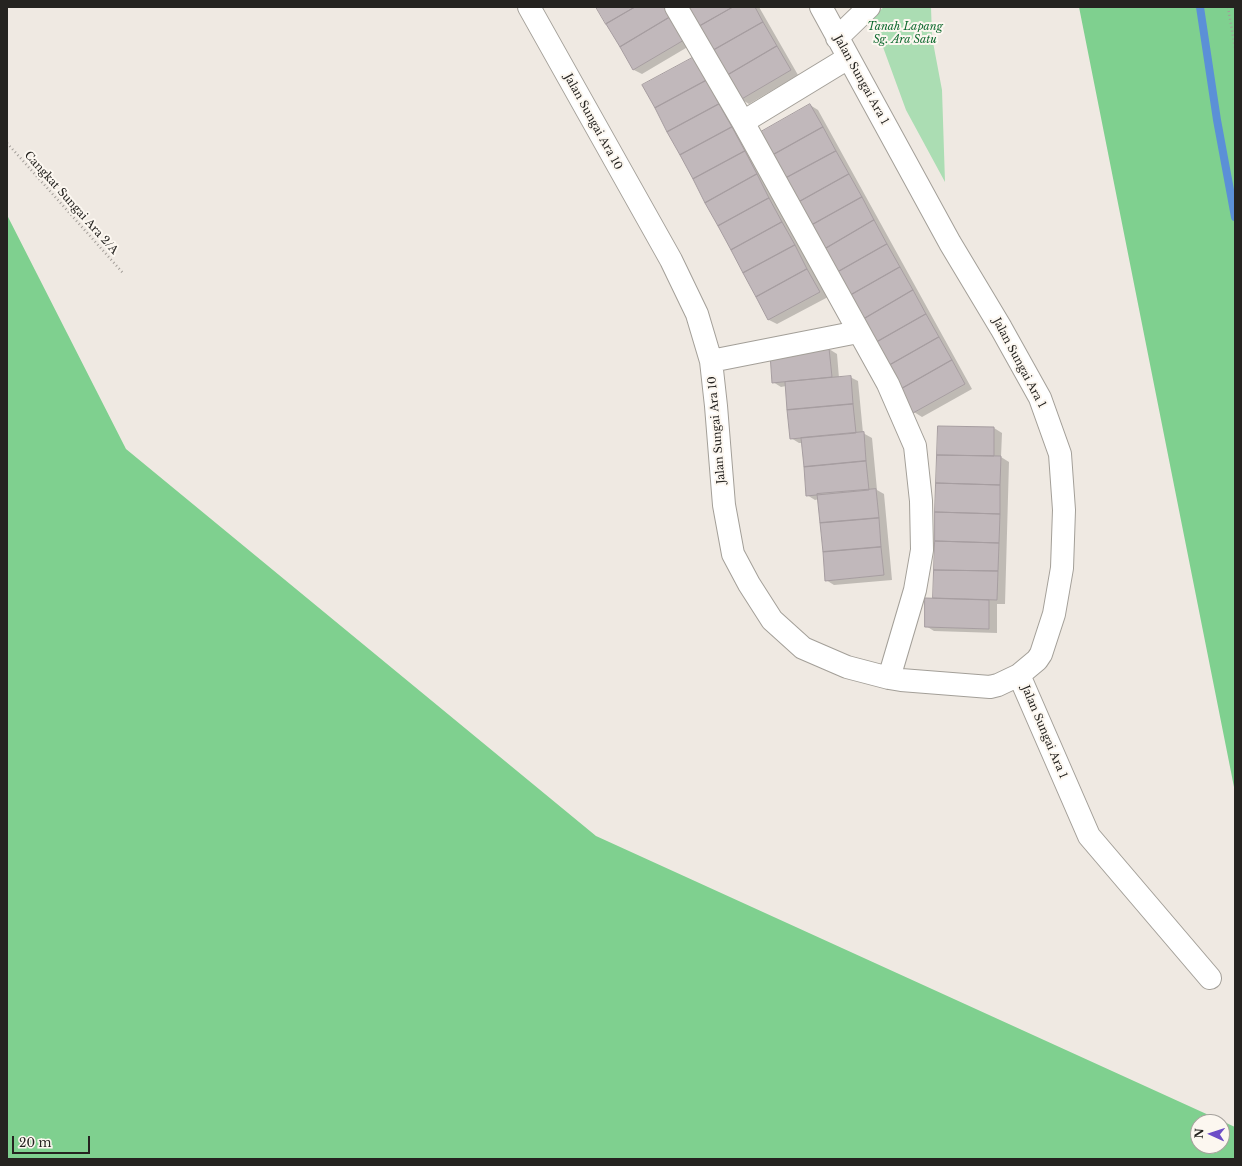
<!DOCTYPE html>
<html>
<head>
<meta charset="utf-8">
<style>
  body { margin:0 }
  #map { position:relative; width:1242px; height:1166px; overflow:hidden; background:#efe9e2; font-family:"Libre Baskerville",serif }
  canvas { display:block }
  .frame { position:absolute; inset:0; border:8px solid #252320; pointer-events:none }
  .north { position:absolute; left:1190px; top:1114px; width:40px; height:40px; box-sizing:border-box; background:#fcf7f0; border:1px solid #a6a29d; border-radius:50%; rotate:273deg; font-size:11px; font-weight:700; line-height:16px; text-align:center; color:#252320 }
  .north::after { content:''; display:block; margin:auto; width:14px; height:18px; background:#6d4dc7; clip-path:polygon(50% 0,100% 100%,50% 72%,0 100%) }
  .scale { position:absolute; left:12px; top:1136px; width:78px; height:18px; box-sizing:border-box; border:2px solid #252320; border-top:0; padding-left:5px; font-size:12px; line-height:14px; white-space:nowrap; color:#252320; -webkit-text-stroke:3px #fcf7f0; paint-order:stroke }
</style>
</head>
<body>
<div id="map">
<canvas width="1242" height="1166"></canvas>
<div class="frame"></div>
<div class="north">N</div>
<div class="scale">20 m</div>
</div>
<script>
const c = document.querySelector('canvas').getContext('2d');
c.lineJoin = 'round';
function paint(path, color) { c.fillStyle = color; c.fill(path, 'evenodd'); }
function strokePath(path, color, width, dash) { c.strokeStyle = color; c.lineWidth = width; c.lineCap = dash ? 'butt' : 'round'; c.setLineDash(dash || []); c.stroke(path); }
function write(font, color, halo, rows, align = 'center') {
  c.font = font + ' "Libre Baskerville",serif'; c.lineWidth = 4; c.setLineDash([]); c.textBaseline = 'middle'; c.strokeStyle = halo; c.fillStyle = color; for (const [text, x, y, turn = 0] of rows) {
    c.save(); c.translate(x, y); c.rotate((+turn || 0) * Math.PI / 180); c.textAlign = isNaN(turn) ? turn : align; if (halo) c.strokeText(text, 0, 0); c.fillText(text, 0, 0); c.restore();
  }
}
paint(new Path2D(`
  M884 7H931L932 37 942 90 945 182 906 110 872 17Z`), '#abddb3');
paint(new Path2D(`
  M1079 7H1235V792Z
  M7 215 126 449 596 836 1235 1127V1159H7ZM1198 1122H1222V1146H1198Z`), '#7fd08f');
paint(new Path2D(`
  M598 7H669L691 45 642 74 634 70Z
  M688 7H759L798 75 749 104 741 99Z
  M702 63 828 297 777 324 769 320 643 85Z
  M810 105 818 110 972 389 922 417 914 412Z
  M829 349 837 354 839 378 850 377 858 381 863 433 872 438 877 490 884 494 892 580 834 585 826 580 819 499 815 500 807 495 802 443H799L791 438 786 386 781 387 773 382 771 355Z
  M939 427 994 428 1002 433 1001 457 1009 462 1005 604H997V633L934 631 926 626 934 599Z`), '#0003');
strokePath(new Path2D(`
  M1200 7 1217 120 1235 217`), '#5b90d7', 8);
const building = new Path2D(`
  M596 7H635L606 24Z
  M635 7H665L670 17 620 47 606 24Z
  M687 7H733L698 27Z
  M733 7H755L763 22 712 51 698 27Z
  M670 17 684 40 633 70 620 47Z
  M763 22 777 46 726 76 712 51Z
  M777 46 791 70 740 100 726 76Z
  M694 57 707 80 655 108 642 85Z
  M707 80 719 104 667 132 655 108Z
  M719 104 732 127 680 155 667 132Z
  M810 104 823 127 771 156 759 133Z
  M732 127 745 151 693 179 680 155Z
  M823 127 836 151 784 179 771 156Z
  M745 151 757 174 705 203 693 179Z
  M836 151 849 174 797 203 784 179Z
  M757 174 769 198 718 226 705 203Z
  M849 174 862 197 810 226 797 203Z
  M862 197 874 220 823 250 810 226Z
  M769 198 782 222 731 250 718 226Z
  M874 220 887 244 836 273 823 250Z
  M782 222 795 245 743 273 731 250Z
  M887 244 900 267 849 296 836 273Z
  M795 245 807 269 756 297 743 273Z
  M900 267 913 290 862 320 849 296Z
  M807 269 820 292 768 320 756 297Z
  M913 290 926 314 875 343 862 320Z
  M926 314 939 337 888 366 875 343Z
  M939 337 952 360 901 389 888 366Z
  M829 348 832 377 772 383 770 354Z
  M952 360 965 384 913 413 901 389Z
  M851 376 853 404 787 410 785 382Z
  M853 404 856 433 790 439 787 410Z
  M938 426 994 427V456L937 455Z
  M864 432 866 461 804 467 801 438Z
  M937 455 1001 456 1000 485 936 483Z
  M866 461 869 490 806 496 804 467Z
  M936 483 1000 485V514L935 512Z
  M876 489 879 518 820 523 817 494Z
  M935 512 1000 514 999 543 935 541Z
  M879 518 881 547 823 552 820 523Z
  M935 541 999 543 998 571 934 570Z
  M881 547 884 575 825 581 823 552Z
  M934 570 998 571 997 600 933 598Z
  M925 598 989 600V629L925 627Z`);
paint(building, '#c1b8bb');
strokePath(building, '#a69da0', 1);
const minor = new Path2D(`
  M529 7 671 260 697 314 711 361 716 406 724 505 733 554 749 584 772 620 803 648 847 667 889 678 901 680 990 687 998 685 1019 675 1037 660 1041 654 1054 614 1062 568 1064 510 1060 454 1040 398 1001 328 950 243 821 7
  M676 7 743 122 888 384 915 446 921 501 922 550 915 590 889 678
  M837 38 869 7
  M743 122 848 58
  M711 361 858 332
  M1019 675 1089 836 1210 978`);
strokePath(minor, '#a39f98', 24);
strokePath(new Path2D(`
  M1228 7 1235 48
  M7 143 123 273`), '#a19c97', 2.5, [1, 3]);
strokePath(minor, '#fff', 22);
write('italic 11px', '#106a30', '#fcf7f0', [
  ["Tanah Lapang",905,27],
  ["Sg. Ara Satu",905,40]
]);
write('11px', '#252320', '#fcf7f0', [
  ["Jalan Sungai Ara 1",861,80,61],
  ["Jalan Sungai Ara 10",593,122,61],
  ["Cangkat Sungai Ara 2/A",71,203,48],
  ["Jalan Sungai Ara 1",1019,363,62],
  ["Jalan Sungai Ara 10",717,430,-95],
  ["Jalan Sungai Ara 1",1044,732,67]
]);
</script>
</body>
</html>
